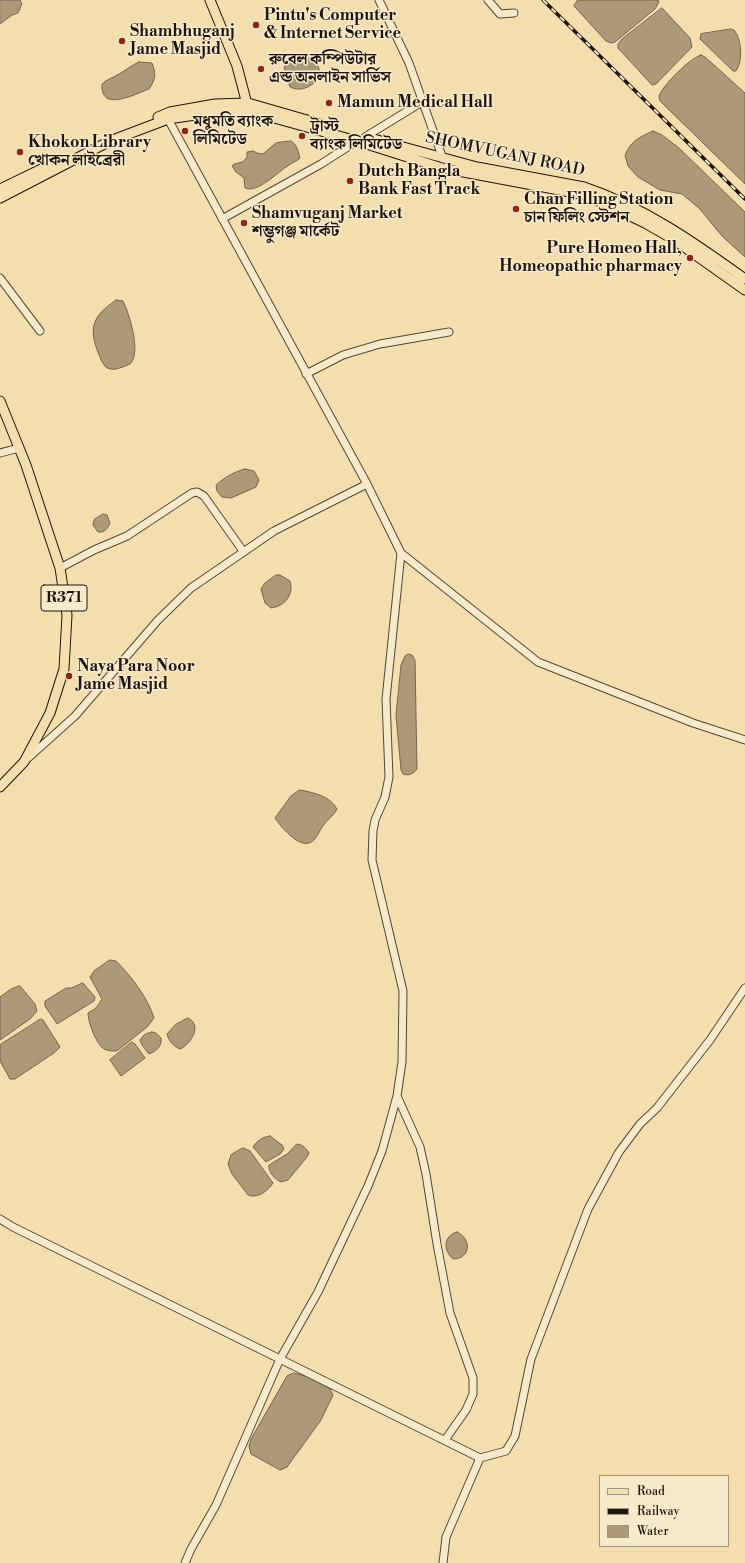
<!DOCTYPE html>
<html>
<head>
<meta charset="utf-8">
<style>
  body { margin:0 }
  #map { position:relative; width:745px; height:1563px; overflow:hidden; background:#f3dead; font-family:"Libre Bodoni",serif }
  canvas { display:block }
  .legend { position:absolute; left:599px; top:1475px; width:130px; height:72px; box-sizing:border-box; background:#f7eaca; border:1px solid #a19480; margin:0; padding:5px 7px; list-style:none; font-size:12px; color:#1f1410 }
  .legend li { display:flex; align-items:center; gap:8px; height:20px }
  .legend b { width:20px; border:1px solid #a19480 }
</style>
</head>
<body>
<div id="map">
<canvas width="745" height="1563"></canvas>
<ul class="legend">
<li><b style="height:5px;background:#f3dead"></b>Road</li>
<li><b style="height:5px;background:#1f1410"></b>Railway</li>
<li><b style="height:11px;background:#ab9978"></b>Water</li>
</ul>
</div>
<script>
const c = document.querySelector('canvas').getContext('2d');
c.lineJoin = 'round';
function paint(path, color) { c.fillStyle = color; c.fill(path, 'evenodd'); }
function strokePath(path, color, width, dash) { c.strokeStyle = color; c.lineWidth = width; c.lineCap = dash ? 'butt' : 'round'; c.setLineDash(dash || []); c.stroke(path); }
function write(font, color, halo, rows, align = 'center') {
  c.font = font + ' "Libre Bodoni","Noto Serif Bengali",serif'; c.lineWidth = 3; c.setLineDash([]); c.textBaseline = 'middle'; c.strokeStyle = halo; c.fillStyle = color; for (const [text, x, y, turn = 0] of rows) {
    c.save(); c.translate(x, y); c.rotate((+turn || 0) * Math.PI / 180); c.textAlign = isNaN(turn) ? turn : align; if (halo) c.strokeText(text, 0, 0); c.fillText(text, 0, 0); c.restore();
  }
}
const water = new Path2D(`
  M0 0H20L22 4 18 13 12 15 0 24Z
  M578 0H658L659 2 655 9 615 42 611 43 606 41 574 6Z
  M662 8 690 38 692 47 656 84 652 85 618 48V44L622 39Z
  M731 29 734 30C742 39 743 62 736 71H733L700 39 701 34Z
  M312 54 315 56 321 76C313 85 303 93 290 87L284 67 294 59Z
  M701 55 705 57 745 93V184L660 101 659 96C664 84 689 59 701 55Z
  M139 62 152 63C156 73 156 79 149 89 135 94 100 113 102 84 107 79 113 78 119 74 126 70 132 65 139 62Z
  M653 131 662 135 679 148 745 212V257L722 236 699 208 682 194 660 190 638 177 628 166 625 155C632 140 638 138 653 131Z
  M291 141C297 144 298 151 300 158 296 162 293 162 289 165 279 171 257 194 245 188L244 178 236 172 232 166 234 164 243 162 247 157V152L253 151 257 153 263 154 276 143Z
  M116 300 123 301C129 313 141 351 131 363 129 365 125 366 123 367 119 368 115 370 111 369 105 369 102 362 100 357 88 329 91 317 116 300Z
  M245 469 254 471 259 480 256 487 231 498 222 497 217 491 216 485C225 477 234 472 245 469Z
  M103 514 107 515 110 523C108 528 105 533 98 532L93 525 94 520Z
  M276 575H280L290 581C294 595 285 606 271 608L265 603 261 589 264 584Z
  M409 654 412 655 415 660 417 769C413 774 409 776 403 774L401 770 396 715 401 665 405 656Z
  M300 790C314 793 329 795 337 809 334 816 327 819 323 826 319 831 316 841 309 843 298 847 280 826 275 818L291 796Z
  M110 960 116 961C131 976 148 998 154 1018L147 1027 117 1051C112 1051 107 1051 104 1049 96 1044 88 1022 88 1013L96 1008 102 999 90 977 94 971Z
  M83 983 95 997 94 1001 57 1024 45 1006V1001L66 988H71Z
  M20 986 35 1004 37 1011 30 1019 0 1040V997L11 989Z
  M188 1018C203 1025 191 1044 180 1049 174 1047 168 1040 167 1034L175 1025Z
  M41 1019 43 1020 60 1047 54 1053 15 1079H10L0 1061V1045Z
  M152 1032 156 1033 161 1038C162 1046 157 1051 149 1054L142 1045 140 1040 144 1035Z
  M132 1042 135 1044 145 1058 121 1076 110 1060Z
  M270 1136 282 1145 284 1149 280 1154 266 1162 253 1147C257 1141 262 1137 270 1136Z
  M297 1144C302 1144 307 1149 309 1153L307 1157 288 1180 281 1182C275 1179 268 1173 269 1165L287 1154Z
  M243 1148 250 1151 273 1183C268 1191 257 1199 248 1195L232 1174 228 1164 231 1155Z
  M457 1232C472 1239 471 1259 453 1259 443 1250 443 1236 457 1232Z
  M294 1373 311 1377 330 1389 333 1395 321 1420 287 1467 280 1470 251 1454 249 1446 251 1439 287 1376Z`);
paint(water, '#ab9978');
strokePath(water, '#73644e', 1);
const minor = new Path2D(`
  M379 0 409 63 443 159
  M488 0 500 14 514 13
  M168 119 367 484 401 553 538 662 693 723 745 740
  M365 137 422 102
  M222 219 321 164 357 141
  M0 278 40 331
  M306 374 343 355 380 344 449 332
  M0 453 19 448
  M401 553 386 699 389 777 385 797 375 820 373 831 372 860 403 991 402 1062 397 1096 420 1147 426 1174 437 1244 450 1313 473 1378V1394L466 1410 445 1440
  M60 568 94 550 127 536 192 493 197 492 204 496 243 551
  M27 759 75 716 158 620 191 588 274 531 367 484
  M0 1219 13 1227 480 1458 506 1451 515 1436 531 1359 588 1209 619 1152 640 1124 657 1108 710 1040 745 988
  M185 1563 191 1549 216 1505 280 1359 318 1292 368 1186 382 1151 397 1096
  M443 1563 446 1537 480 1458`);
const major = new Path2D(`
  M210 0 237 66 248 108
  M158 117 170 112 215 104 248 103 321 124
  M370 138 477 167 584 187C644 207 695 243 745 279
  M0 189 60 160
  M0 198 110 141 168 119 216 112 249 111 357 141 442 168 586 195 645 223 673 239 745 290
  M0 401 26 465 60 568 67 615 64 669 50 713 24 762 0 787`);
strokePath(minor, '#544637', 9);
strokePath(major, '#1f1410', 11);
strokePath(minor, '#f7eaca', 7);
strokePath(major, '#f3dead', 9);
const rail = new Path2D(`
  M543 0 745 199`);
strokePath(rail, '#1f1410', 3.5);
strokePath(rail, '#f7eaca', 2, [6]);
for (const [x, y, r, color] of [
  [256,25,4,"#8f2418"],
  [122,41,4,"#8f2418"],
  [261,69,4,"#8f2418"],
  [329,103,4,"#8f2418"],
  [185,131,4,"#8f2418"],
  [302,136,4,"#8f2418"],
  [20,152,4,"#8f2418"],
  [350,181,4,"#8f2418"],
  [516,209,4,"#8f2418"],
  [244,223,4,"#8f2418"],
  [690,258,4,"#8f2418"],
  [69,676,4,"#8f2418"]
]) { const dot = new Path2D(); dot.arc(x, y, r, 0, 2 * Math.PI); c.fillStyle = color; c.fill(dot); strokePath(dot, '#f7eaca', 1.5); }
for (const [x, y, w] of [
  [64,598,46]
]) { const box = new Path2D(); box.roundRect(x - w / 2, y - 13, w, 26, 3); c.fillStyle = '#f7eaca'; c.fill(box); strokePath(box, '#1f1410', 1); }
write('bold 15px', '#1f1410', null, [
  ["R371",64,598]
]);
write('bold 16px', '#1f1410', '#f7eaca', [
  ["Pintu's Computer",264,16],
  ["& Internet Service",264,34],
  ["Shambhuganj",130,32],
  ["Jame Masjid",130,50],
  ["রুবেল কম্পিউটার",269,60],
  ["এন্ড অনলাইন সার্ভিস",269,78],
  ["Mamun Medical Hall",337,103],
  ["মধুমতি ব্যাংক",193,122],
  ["লিমিটেড",193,140],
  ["ট্রাস্ট",310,127],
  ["ব্যাংক লিমিটেড",310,145],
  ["Khokon Library",28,143],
  ["খোকন লাইব্রেরী",28,161],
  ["Dutch Bangla",358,172],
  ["Bank Fast Track",358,190],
  ["Chan Filling Station",524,200],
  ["চান ফিলিং স্টেশন",524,218],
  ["Shamvuganj Market",252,214],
  ["শম্ভুগঞ্জ মার্কেট",252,232],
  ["Pure Homeo Hall,",682,249,"right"],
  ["Homeopathic pharmacy",682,267,"right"],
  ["Naya Para Noor",77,667],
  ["Jame Masjid",77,685]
], 'left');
write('16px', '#1f1410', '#f7eaca', [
  ["SHOMVUGANJ ROAD",505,155,12]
]);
</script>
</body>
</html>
